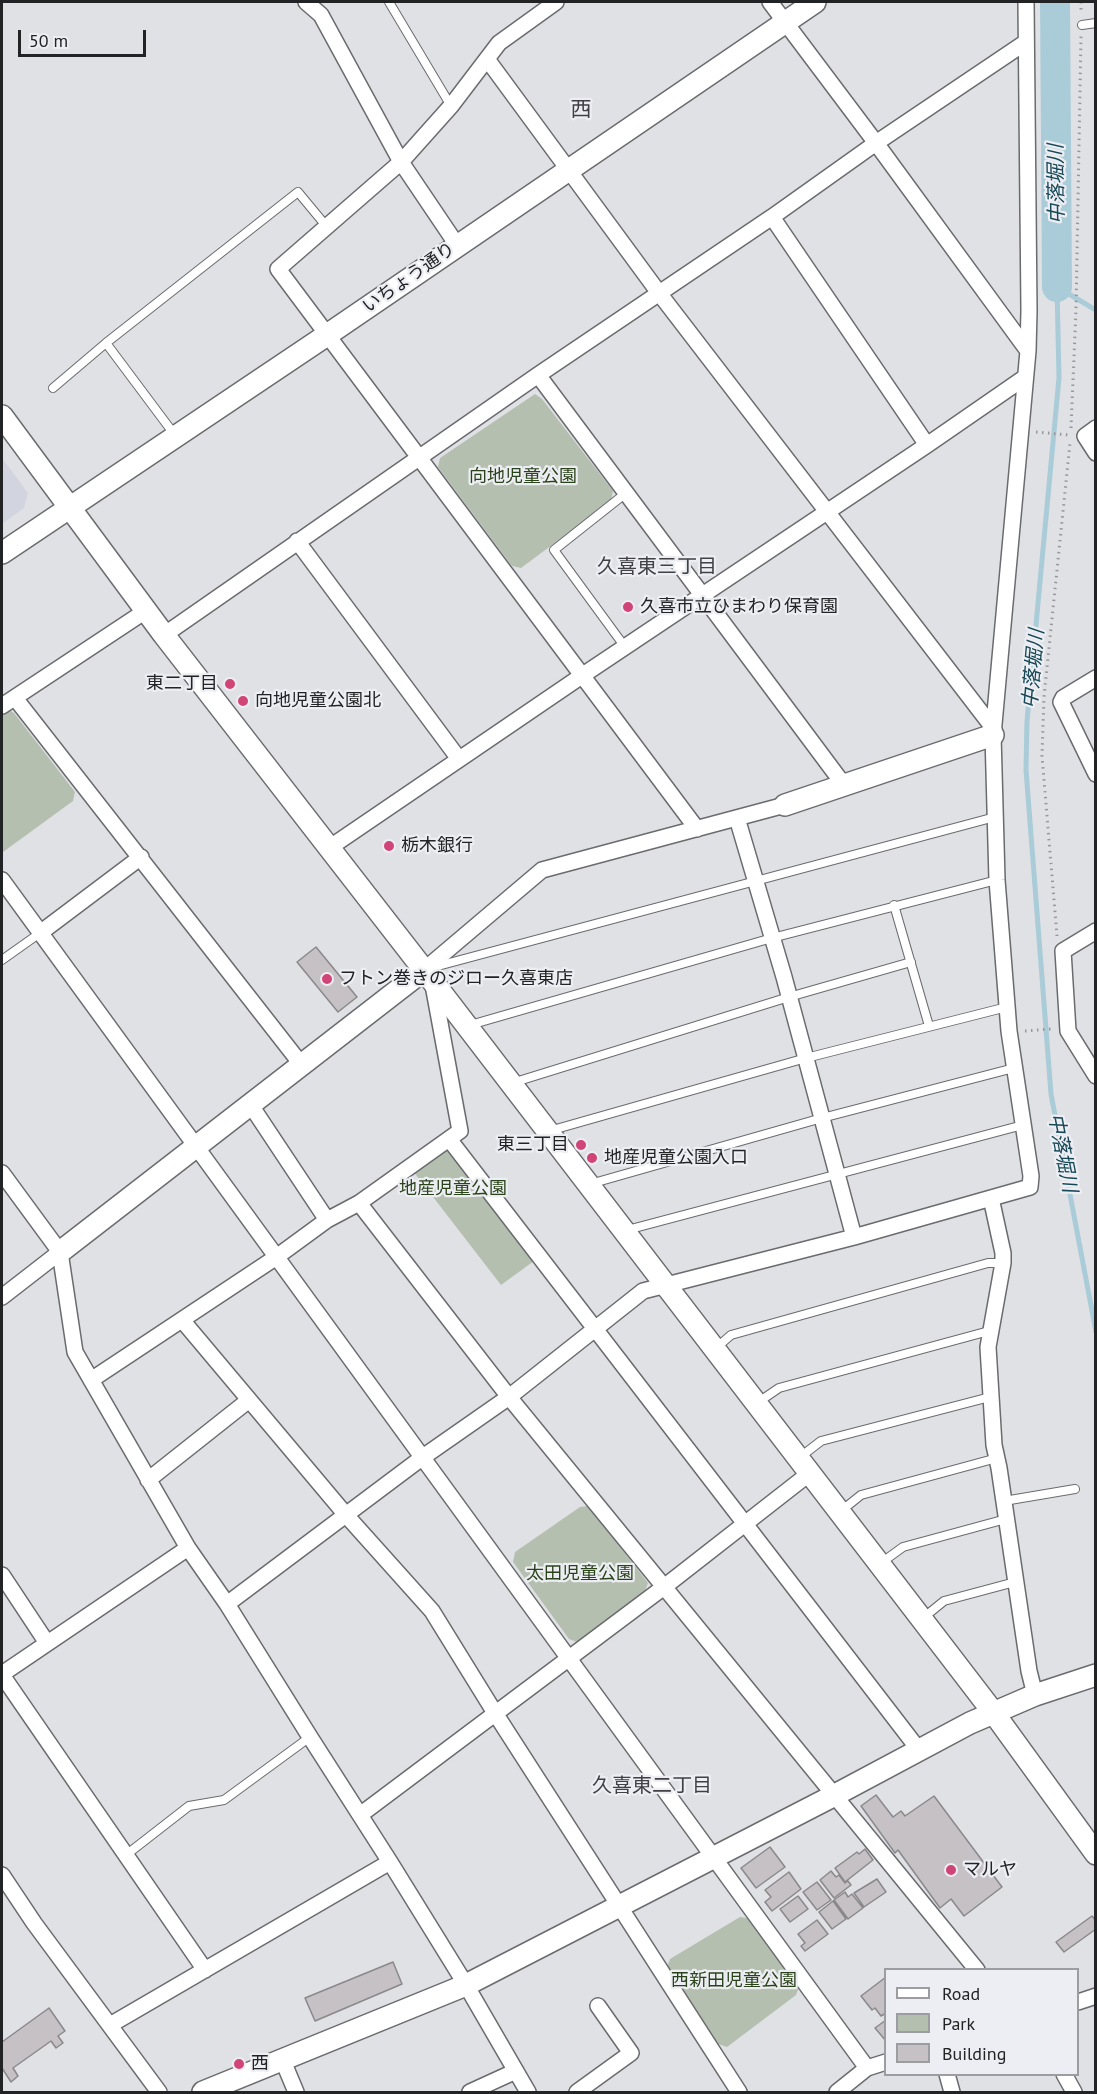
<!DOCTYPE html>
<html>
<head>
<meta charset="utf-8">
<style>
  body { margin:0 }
  #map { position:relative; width:1097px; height:2094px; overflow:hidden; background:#e0e1e5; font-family:"PT Sans",sans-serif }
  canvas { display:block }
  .frame { position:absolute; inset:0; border:3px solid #222324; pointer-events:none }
  .legend { position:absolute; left:884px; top:1968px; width:195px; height:108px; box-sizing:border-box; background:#edeef3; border:2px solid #9c9da0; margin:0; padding:8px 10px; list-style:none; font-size:18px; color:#222324 }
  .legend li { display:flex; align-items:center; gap:12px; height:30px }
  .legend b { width:30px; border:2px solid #9c9da0 }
  .scale { position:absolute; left:18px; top:30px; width:128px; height:27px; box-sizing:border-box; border:3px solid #222324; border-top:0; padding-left:8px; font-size:18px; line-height:21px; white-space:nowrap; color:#222324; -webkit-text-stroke:4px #edeef3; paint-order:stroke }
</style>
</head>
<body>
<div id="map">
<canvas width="1097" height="2094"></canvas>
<div class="frame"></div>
<ul class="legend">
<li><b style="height:8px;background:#fff"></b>Road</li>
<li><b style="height:16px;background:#b5bfaf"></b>Park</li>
<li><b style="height:16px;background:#c5c1c5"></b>Building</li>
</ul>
<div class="scale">50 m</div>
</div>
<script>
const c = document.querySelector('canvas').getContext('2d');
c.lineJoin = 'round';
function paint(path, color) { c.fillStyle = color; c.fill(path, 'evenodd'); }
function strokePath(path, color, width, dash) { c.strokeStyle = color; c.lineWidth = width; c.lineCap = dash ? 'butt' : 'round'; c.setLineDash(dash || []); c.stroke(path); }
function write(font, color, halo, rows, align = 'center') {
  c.font = font + ' "PT Sans","Noto Sans JP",sans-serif'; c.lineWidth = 4.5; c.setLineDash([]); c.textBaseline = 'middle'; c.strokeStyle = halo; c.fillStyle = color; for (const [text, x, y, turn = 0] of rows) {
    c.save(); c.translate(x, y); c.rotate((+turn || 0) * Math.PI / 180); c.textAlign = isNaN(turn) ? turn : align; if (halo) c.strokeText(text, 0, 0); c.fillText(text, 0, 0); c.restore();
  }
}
paint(new Path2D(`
  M2 458 28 493 24 508 2 524Z`), '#d2d4e0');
paint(new Path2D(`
  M535 394 542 399 613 491 611 501 521 568 512 566 438 467 440 458Z
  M7 709 14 713 75 792 73 801 3 852 2 851V713Z
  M445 1150 454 1155 534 1261 501 1285 413 1171Z
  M588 1506 648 1583 645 1591 577 1642 569 1639 513 1562 515 1552 580 1507Z
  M740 1917 747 1918 799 1987 796 1995 727 2047 718 2044 667 1967 670 1959Z`), '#b5bfaf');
strokePath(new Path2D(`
  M1057 287 1059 378 1027 721 1026 770 1051 1094 1096 1332
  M1057 287 1096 310`), '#a9ccd8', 5);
strokePath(new Path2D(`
  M1055 2 1057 287`), '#a9ccd8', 30);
const building = new Path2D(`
  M316 947 357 997 338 1012 297 962Z
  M876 1795 893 1817 901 1811 905 1816 934 1796 1002 1887 964 1916 951 1899 940 1908 898 1850 895 1853 861 1806Z
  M770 1847 785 1867 756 1888 741 1868Z
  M865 1849 873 1860 845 1882 835 1868 857 1852 859 1854Z
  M831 1871 836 1877 839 1875 845 1883 848 1881 851 1885 834 1898 820 1880Z
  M789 1872 801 1889 772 1911 765 1902 771 1897 765 1890Z
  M877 1879 886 1892 864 1907 854 1893Z
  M817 1882 831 1900 817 1910 803 1892Z
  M845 1892 848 1897 852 1894 863 1908 848 1919 834 1900Z
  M798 1896 808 1909 790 1922 780 1909Z
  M833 1901 846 1919 832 1929 819 1912Z
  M1092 1916 1096 1921V1929L1064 1952 1056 1942Z
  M817 1920 828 1934 805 1951 801 1946 805 1943 798 1934Z
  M393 1962 402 1984 315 2021 305 1998Z
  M886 1977V2013L881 2016 875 2008 872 2010 861 1996Z
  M49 2008 65 2031 58 2036 63 2043 56 2048 51 2041 13 2068 18 2076 11 2082 2 2068V2042Z
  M886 2020V2041L875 2028Z`);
paint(building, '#c5c1c5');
strokePath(building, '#8b888b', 1.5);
const lane = new Path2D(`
  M389 2 451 106
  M1082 25 1096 23
  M106 343 298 192 327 227
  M53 388 106 343 174 434
  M625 647 554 550 626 493
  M894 905 929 1026
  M2 960 40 933
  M434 967 995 817
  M470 1025 772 938 997 880
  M512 1083 789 997 911 962
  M549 1131 806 1058 1007 1007
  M590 1184 822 1118 1014 1068
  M627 1230 1023 1125
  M716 1348 731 1335 988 1263H1003
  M757 1403 779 1388 989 1331
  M799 1458 821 1441 990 1397
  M1004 1501 1075 1489
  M841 1511 861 1495 997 1458
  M881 1563 903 1547 1006 1519
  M923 1618 944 1601 1015 1582
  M126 1855 189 1806 224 1800 310 1737`);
const street = new Path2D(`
  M306 2 321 15 401 162 457 245
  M556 2 499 43 451 106 401 162 278 269 697 829
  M770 2 876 143 1028 351
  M487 59 659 293 994 729
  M772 217 927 445
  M538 375 844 785
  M1096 428 1085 436 1096 453
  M297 541 459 759
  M164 635 538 375 772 217 876 143 1026 42
  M1096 678 1063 698 1061 702 1096 774
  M15 698 301 1064
  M2 706 147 610
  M737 818 784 977 854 1237
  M329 848 583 675 927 445 1024 378
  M2 880 867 2068
  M1096 931 1063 951 1068 1031 1096 1076
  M40 933 141 857
  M424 970 542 870 785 805
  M250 1104 327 1220
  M449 1139 919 1750
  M2 1173 60 1252 75 1352 188 1548 227 1604 310 1737 390 1862 466 1985 528 2092
  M991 1198 1003 1253V1263L988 1347 994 1445 999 1468 1029 1671 1035 1695
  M359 1203 509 1397 977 1970
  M2 1297 60 1252
  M182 1320 346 1515 432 1611 495 1713 739 2092
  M91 1380 275 1258 327 1220 359 1203 460 1131 433 985
  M148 1480 249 1400
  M2 1575 47 1643
  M227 1604 423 1457 509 1397 643 1291 854 1237 1030 1187 1031 1176 1009 1031 997 880 993 735 1028 351 1029 311 1026 2
  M2 1674 188 1548
  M2 1675 205 1970
  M360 1815 664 1587 810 1473
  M2 1875 34 1923 159 2092
  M1078 2002 1096 1996
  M110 2025 390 1862
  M283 2061 296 2092
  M947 2074 952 2092
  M1064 2074 1074 2092
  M470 2092 516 2071
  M577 2092 631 2053 598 2006
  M837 2092 867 2068 886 2062`);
const secondary = new Path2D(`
  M2 416 164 635 424 970 993 1712 1096 1854
  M2 553 327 335 815 2
  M785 805 993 735
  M60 1252 424 970
  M203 2092 466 1985 835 1795 970 1723 1035 1695 1096 1675`);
strokePath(lane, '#6a6b6f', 10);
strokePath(street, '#6a6b6f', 18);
strokePath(secondary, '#6a6b6f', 24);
strokePath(new Path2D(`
  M1081 2V14
  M1071 428 1076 310 1081 36
  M1036 432 1069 435
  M1057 936 1042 756 1044 697 1070 443
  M1025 1031 1051 1029`), '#97989b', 3, [1.5, 4.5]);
strokePath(lane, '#fff', 8);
strokePath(street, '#fff', 15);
strokePath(secondary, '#fff', 21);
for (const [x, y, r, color] of [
  [628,607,6,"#d04476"],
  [230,684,6,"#d04476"],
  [243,701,6,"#d04476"],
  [389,846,6,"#d04476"],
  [327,979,6,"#d04476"],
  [581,1145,6,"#d04476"],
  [592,1158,6,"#d04476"],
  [951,1870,6,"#d04476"],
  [239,2064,6,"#d04476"]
]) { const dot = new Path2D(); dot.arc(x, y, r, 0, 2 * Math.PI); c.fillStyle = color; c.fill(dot); strokePath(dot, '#edeef3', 2); }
write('18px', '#222324', '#edeef3', [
  ["いちょう通り",409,278,-35]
]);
write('18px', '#2b431a', '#edeef3', [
  ["向地児童公園",523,477],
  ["地産児童公園",453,1189],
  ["太田児童公園",580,1574],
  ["西新田児童公園",734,1981]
]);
write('18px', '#222324', '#edeef3', [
  ["久喜市立ひまわり保育園",640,607],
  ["東二丁目",218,684,"right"],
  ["向地児童公園北",255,701],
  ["栃木銀行",401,846],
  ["フトン巻きのジロー久喜東店",339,979],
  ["東三丁目",569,1145,"right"],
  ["地産児童公園入口",604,1158],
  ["マルヤ",963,1870],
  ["西",251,2064]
], 'left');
write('italic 20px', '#164855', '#edeef3', [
  ["中落堀川",1057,184,-91],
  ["中落堀川",1034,669,-85],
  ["中落堀川",1062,1153,79]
]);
write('20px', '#414145', '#edeef3', [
  ["久喜東三丁目",657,567],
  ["久喜東二丁目",652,1786]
]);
write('21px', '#414145', '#edeef3', [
  ["西",581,110]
]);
</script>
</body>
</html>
